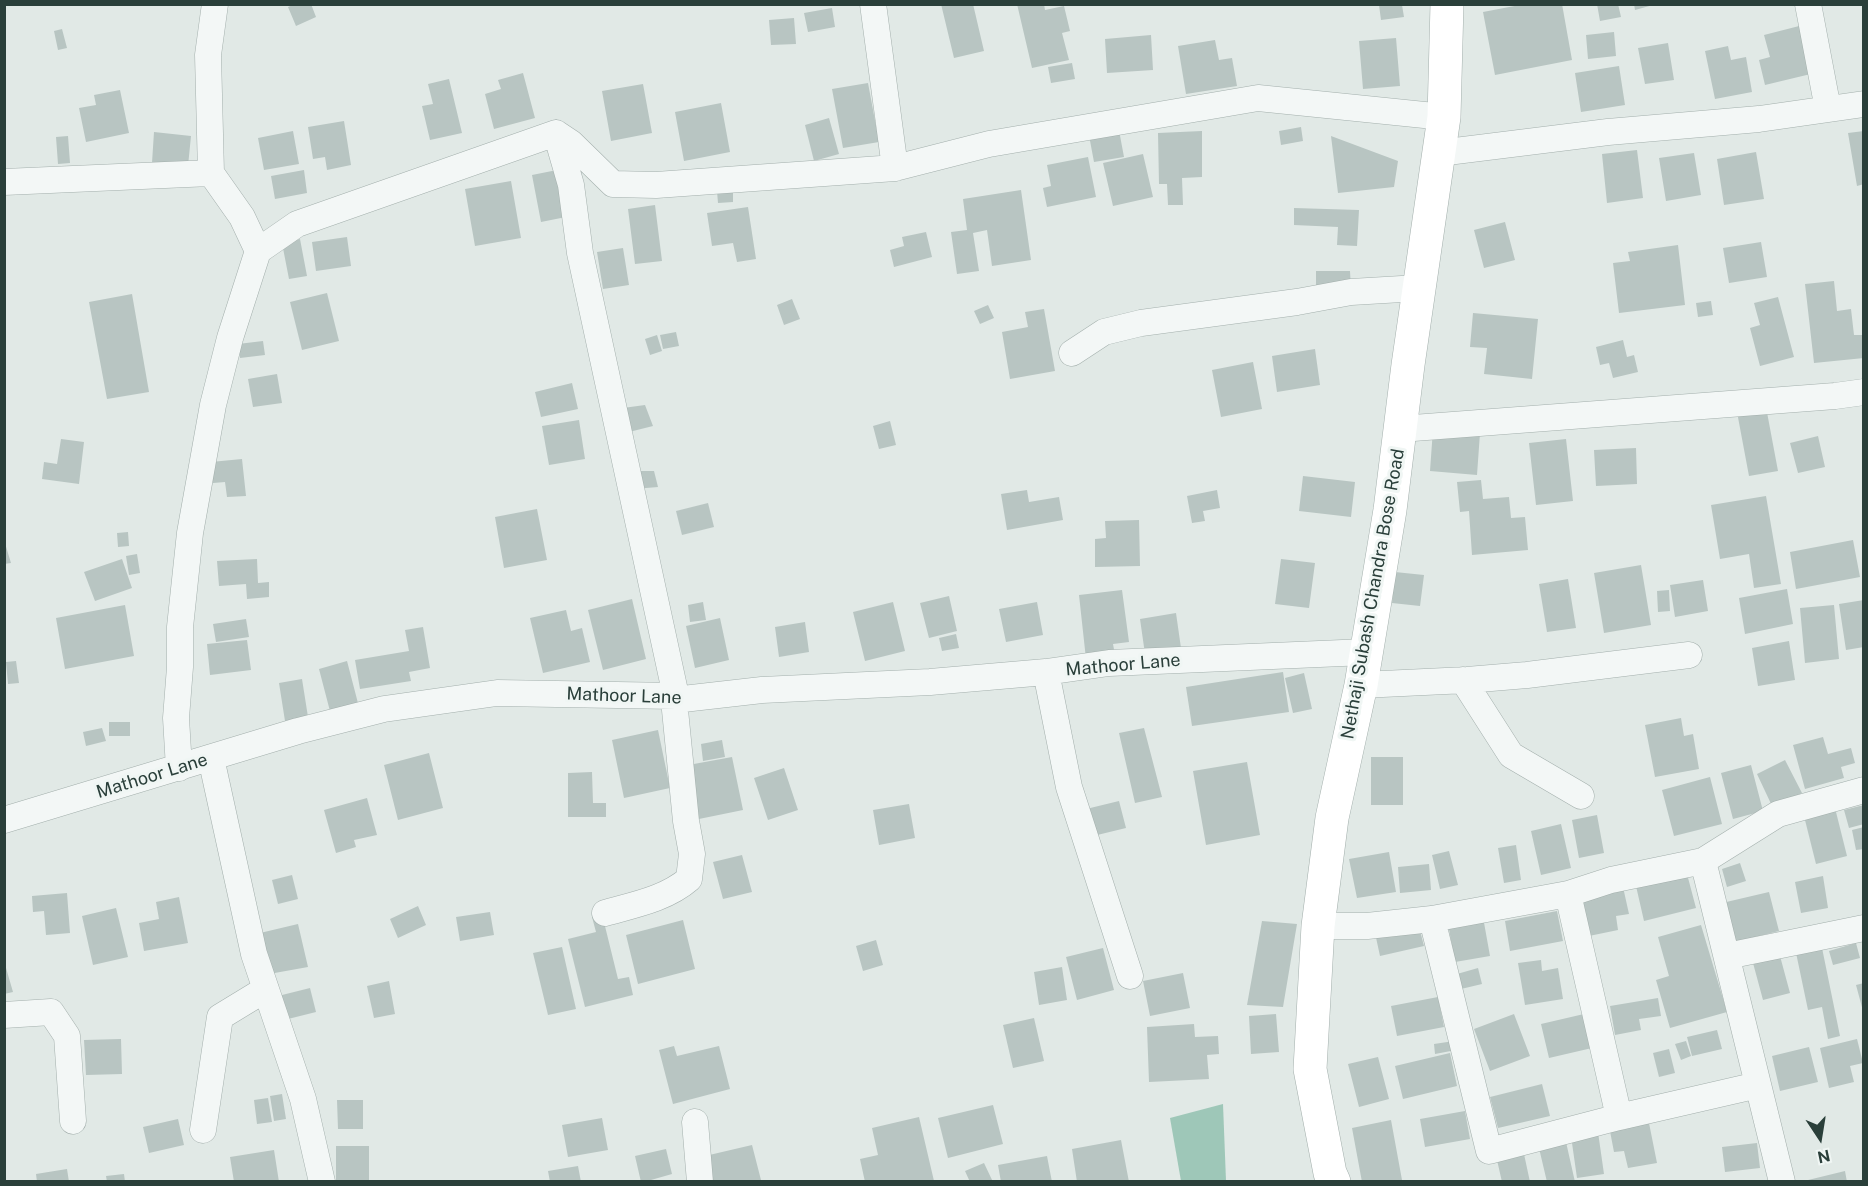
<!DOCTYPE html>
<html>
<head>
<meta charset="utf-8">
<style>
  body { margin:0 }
  #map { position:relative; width:1868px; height:1186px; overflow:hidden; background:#e1e9e6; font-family:"Public Sans",sans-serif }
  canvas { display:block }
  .frame { position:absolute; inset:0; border:6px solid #2a3f3a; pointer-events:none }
  .north { position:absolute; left:1790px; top:1108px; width:60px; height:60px; -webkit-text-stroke:4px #f0f6f4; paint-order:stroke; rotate:168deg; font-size:16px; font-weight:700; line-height:24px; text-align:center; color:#2a3f3a }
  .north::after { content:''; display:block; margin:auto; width:21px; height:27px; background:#2a3f3a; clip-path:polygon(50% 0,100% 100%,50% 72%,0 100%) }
</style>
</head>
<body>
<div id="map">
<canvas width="1868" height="1186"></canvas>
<div class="frame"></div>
<div class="north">N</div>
</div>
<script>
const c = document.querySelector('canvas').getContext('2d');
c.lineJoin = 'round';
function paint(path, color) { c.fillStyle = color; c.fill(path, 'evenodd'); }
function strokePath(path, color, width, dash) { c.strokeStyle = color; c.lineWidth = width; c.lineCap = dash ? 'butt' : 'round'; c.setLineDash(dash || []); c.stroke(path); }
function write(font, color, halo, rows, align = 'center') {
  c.font = font + ' "Public Sans",sans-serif'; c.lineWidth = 6; c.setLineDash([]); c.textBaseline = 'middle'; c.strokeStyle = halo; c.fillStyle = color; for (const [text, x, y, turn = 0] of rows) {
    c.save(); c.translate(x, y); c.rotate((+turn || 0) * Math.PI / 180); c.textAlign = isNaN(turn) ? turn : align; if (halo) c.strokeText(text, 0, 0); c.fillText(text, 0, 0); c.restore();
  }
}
paint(new Path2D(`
  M1223 1104 1226 1181H1181L1170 1118Z`), '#9ec7b8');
paint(new Path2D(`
  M295 4H311L316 17 296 26 288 7Z
  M941 4H973L984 51 954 58Z
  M1017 4H1044L1045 10 1064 6 1070 31 1062 33 1069 60 1032 68Z
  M1525 4H1562L1572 60 1495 75 1483 12Z
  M1597 4H1618L1621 17 1600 21Z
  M1634 4H1653V5L1635 10Z
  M1379 5H1402L1404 17 1381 20Z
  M832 8 835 27 808 32 804 13Z
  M794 18 796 44 771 45 769 20Z
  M1807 24 1819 72 1765 85 1759 60 1770 57 1764 35Z
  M62 29 67 48 58 50 54 31Z
  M1614 32 1616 56 1588 59 1586 35Z
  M1151 35 1153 70 1107 73 1105 39Z
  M1396 38 1400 86 1363 89 1359 41Z
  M1215 40 1219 60 1232 58 1237 86 1186 94 1178 46Z
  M1668 43 1674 80 1645 84 1638 48Z
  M1728 46 1731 60 1746 57 1752 92 1715 99 1705 51Z
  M1072 63 1075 79 1051 83 1048 67Z
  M1619 66 1625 105 1581 112 1575 73Z
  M523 73 535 118 494 129 485 94 501 89 498 80Z
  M449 79 462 133 430 140 422 106 433 104 428 84Z
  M868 83 879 142 843 148 832 89Z
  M643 84 652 133 611 141 602 91Z
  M120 90 129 133 86 142 79 108 96 105 94 95Z
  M721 103 730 152 684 161 675 112Z
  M829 118 839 154 814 161 805 125Z
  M344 121 351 165 327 170 325 157 313 159 308 127Z
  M1118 125 1124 157 1094 162 1088 130Z
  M1301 127 1303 141 1281 145 1279 131Z
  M293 131 299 164 264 170 258 138Z
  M1202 131V177L1182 178 1183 205H1168L1167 184H1159L1158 133Z
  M1864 131V184L1857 186 1848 133Z
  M154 132 191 136 188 166 152 163Z
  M68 136 70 163 58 164 56 137Z
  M1331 136 1398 161 1394 187 1338 193Z
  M1637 150 1643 198 1607 203 1602 154Z
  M1756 152 1764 199 1724 205 1717 159Z
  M1694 153 1701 195 1666 201 1659 158Z
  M1143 154 1153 197 1113 206 1103 163Z
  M1088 157 1096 197 1047 207 1043 188 1051 186 1047 165Z
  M304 170 307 193 275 199 271 176Z
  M557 170 566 217 541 222 532 175Z
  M511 181 521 238 475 246 465 189Z
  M733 190V202L718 203 717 191Z
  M1021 190 1031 260 992 266 987 230 973 233 979 271 957 274 951 232 967 230 963 199Z
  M655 205 662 261 635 264 628 209Z
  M748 207 756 259 737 262 733 243 712 246 707 213Z
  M1294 208 1359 210 1357 246 1337 245 1338 227 1294 225Z
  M1505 222 1515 260 1484 268 1474 230Z
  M926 232 932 257 894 267 890 250 904 246 902 237Z
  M347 237 351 266 316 271 312 242Z
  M300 239 307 276 289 279 282 243Z
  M1761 242 1767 277 1729 283 1723 248Z
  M1678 245 1685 305 1619 313 1613 263 1630 261 1628 252Z
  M623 248 629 285 603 289 597 252Z
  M1316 271H1350L1351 290 1316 291Z
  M1834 281 1837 311 1851 309 1854 335H1864V358L1814 363 1805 284Z
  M327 293 339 341 302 350 290 302Z
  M132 294 149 392 107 399 89 302Z
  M1778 297 1794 357 1760 366 1750 328 1760 325 1754 303Z
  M792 299 800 319 784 325 777 305Z
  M1711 301 1713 315 1698 317 1696 303Z
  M988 305 994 318 980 324 974 311Z
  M1044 309 1055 371 1010 379 1002 332 1028 327 1025 312Z
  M1473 313 1538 319 1532 379 1484 374 1487 348 1470 347Z
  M676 332 679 346 663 349 660 335Z
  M657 335 662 351 650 355 645 339Z
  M1623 340 1627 357 1634 355 1638 372 1613 378 1609 363 1600 365 1596 347Z
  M263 341 265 355 240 358 238 344Z
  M1315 349 1320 385 1277 392 1272 356Z
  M1253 362 1262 409 1221 417 1212 370Z
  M277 374 282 403 253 407 248 379Z
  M572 383 578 409 541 417 535 392Z
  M645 405 653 426 629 432 623 408Z
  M1766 407 1778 471 1749 476 1737 412Z
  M579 420 585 459 549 465 542 426Z
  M890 421 896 445 879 449 873 426Z
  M1433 429 1480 433 1477 475 1430 471Z
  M1818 436 1825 467 1798 473 1790 443Z
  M61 439 84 442 79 484 42 479 44 462 57 464Z
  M1566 439 1573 501 1536 505 1529 443Z
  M1636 448 1637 484 1596 486 1594 450Z
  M242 459 246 496 227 497 225 482 213 483 211 462Z
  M633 471H654L658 487 634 489Z
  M1303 476 1355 482 1351 517 1299 511Z
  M1481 480 1483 499 1509 497 1511 518 1525 517 1528 550 1472 555 1469 511 1460 512 1457 482Z
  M1027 490 1029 502 1059 497 1063 520 1007 530 1001 494Z
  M1217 490 1220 508 1203 511 1205 521 1192 523 1187 496Z
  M1766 496 1781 584 1754 588 1749 554 1720 559 1711 505Z
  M708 503 714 527 682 535 676 511Z
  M537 509 547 560 504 568 495 517Z
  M1139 520 1140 566 1095 567V539L1106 538 1105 521Z
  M128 532 129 546 118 547 117 533Z
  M4 540 11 563 4 564Z
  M1853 540 1860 577 1796 589 1790 552Z
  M137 554 140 573 129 575 126 556Z
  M122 559 132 588 95 601 84 572Z
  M257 559 258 583 269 582V597L247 599 246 584 219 586 217 561Z
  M1281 559 1315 563 1309 608 1275 604Z
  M1641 565 1651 625 1604 633 1594 573Z
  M1395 572 1424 575 1420 606 1392 603Z
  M1568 579 1576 628 1547 632 1539 584Z
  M1703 580 1708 611 1675 617 1670 585Z
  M1787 589 1793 624 1745 634 1739 598Z
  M1122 590 1129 642 1113 644 1115 655 1086 659 1079 595Z
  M1669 590 1670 611 1658 612 1657 591Z
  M949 596 957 631 929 638 920 603Z
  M632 599 646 659 603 670 588 610Z
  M1864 600V647L1846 650 1839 604Z
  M703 602 706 620 690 622 688 605Z
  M893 602 905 651 865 661 853 612Z
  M1037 602 1043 635 1006 642 999 609Z
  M125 605 134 656 65 669 56 618Z
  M1834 605 1839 659 1805 663 1800 608Z
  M566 610 571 631 582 628 590 662 543 673 530 618Z
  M1176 613 1181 648 1145 654 1140 619Z
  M720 618 729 660 695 668 686 626Z
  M246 619 249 637 216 642 213 624Z
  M805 622 809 652 779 657 775 627Z
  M423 627 430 668 409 672 411 681 360 689 355 660 409 651 405 630Z
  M956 634 959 648 942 651 939 638Z
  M247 640 251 670 210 675 207 644Z
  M1789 641 1795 680 1758 686 1752 648Z
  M16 661 19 683 8 684 6 662Z
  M347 661 359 707 331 715 319 669Z
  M1283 672 1289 712 1192 726 1186 687Z
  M1304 673 1312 709 1293 713 1285 678Z
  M302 679 308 717 285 721 279 683Z
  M1681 718 1684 736 1693 734 1699 769 1655 777 1645 725Z
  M109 722H130V736H109Z
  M102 728 106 741 86 746 83 732Z
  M1144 728 1162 797 1135 803 1119 733Z
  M658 730 670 788 624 798 612 740Z
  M1823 737 1828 754 1851 748 1855 763 1841 767 1844 778 1805 789 1793 745Z
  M722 740 725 757 703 761 701 744Z
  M429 753 443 808 398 820 384 765Z
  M732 757 743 810 694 820 683 766Z
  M1371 757H1403V805H1371Z
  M1785 760 1802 793 1773 808 1757 774Z
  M1247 762 1260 835 1206 845 1193 771Z
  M1751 765 1763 811 1733 819 1721 773Z
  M784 768 798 810 768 820 754 778Z
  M592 772 593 803H606V817H568V773Z
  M1710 777 1722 824 1674 836 1662 790Z
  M367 798 377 835 354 840 356 847 336 853 324 810Z
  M1119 801 1126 828 1089 837 1082 810Z
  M909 804 915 838 879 845 873 810Z
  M1834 804 1847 856 1816 864 1803 812Z
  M1864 805V824L1849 828 1844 810Z
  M1597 815 1604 853 1579 858 1572 820Z
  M1561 824 1571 868 1541 875 1531 831Z
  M1864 827V849L1856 850 1852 830Z
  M1516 845 1521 880 1504 883 1498 848Z
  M1449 851 1458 885 1440 889 1432 855Z
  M1389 852 1396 892 1357 898 1349 859Z
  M742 855 752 892 723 899 713 862Z
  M1740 863 1746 881 1727 887 1722 869Z
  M1429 864 1431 890 1400 893 1398 867Z
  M1687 874 1696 908 1644 921 1636 886Z
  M292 875 298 899 278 904 272 880Z
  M1823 876 1828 908 1801 913 1795 882Z
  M1623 887 1629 914 1616 916 1618 930 1589 936 1582 895Z
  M1769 892 1779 931 1731 943 1722 903Z
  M67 893 70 933 46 935 44 911 33 912 32 896Z
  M179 897 188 943 144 951 139 923 159 919 156 902Z
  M418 906 426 925 398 938 390 919Z
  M116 908 128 957 93 965 82 916Z
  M1557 911 1563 941 1510 951 1505 921Z
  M490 912 494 935 460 941 456 917Z
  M602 914 618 979 629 977 633 995 585 1007 568 939 596 932 592 917Z
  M1483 917 1490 956 1455 962 1448 924Z
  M683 920 695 969 638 984 626 935Z
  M1262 921 1297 924 1283 1007 1247 1005Z
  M1418 923 1424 946 1380 956 1375 933Z
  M298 924 308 967 269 974 260 933Z
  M1701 925 1727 1012 1670 1028 1656 980 1669 976 1658 937Z
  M876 940 883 965 863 971 856 946Z
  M1821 943 1840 1036 1828 1039 1822 1007 1808 1010 1795 948Z
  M1856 943 1860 958 1833 965 1829 951Z
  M562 947 576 1009 548 1015 533 953Z
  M1103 948 1114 990 1077 1000 1066 957Z
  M1780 956 1790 993 1763 1000 1753 963Z
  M1541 960 1542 971 1558 968 1563 999 1525 1005 1518 963Z
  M4 961 13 992 4 994Z
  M1062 967 1067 1000 1039 1005 1034 972Z
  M1478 968 1482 984 1461 989 1457 974Z
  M1183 973 1190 1008 1150 1016 1143 981Z
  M389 981 395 1014 374 1018 367 986Z
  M1864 983V1011H1863L1856 985Z
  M310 988 316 1012 280 1021 274 997Z
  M1438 997 1444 1027 1397 1036 1391 1006Z
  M1658 998 1661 1016 1639 1019 1641 1030 1615 1035 1610 1006Z
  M1276 1014 1279 1052 1251 1054 1249 1016Z
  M1514 1014 1530 1056 1490 1071 1474 1029Z
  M1584 1014 1592 1048 1549 1058 1541 1024Z
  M1034 1018 1044 1061 1013 1068 1003 1025Z
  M1194 1024 1195 1037 1218 1036 1219 1054 1207 1055 1209 1079 1149 1082 1147 1027Z
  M1717 1030 1722 1049 1692 1056 1687 1037Z
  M121 1039 122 1074 86 1075 84 1040Z
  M1857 1039 1863 1063 1850 1066 1854 1082 1829 1088 1820 1048Z
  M1454 1041 1456 1050 1435 1054 1434 1044Z
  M1686 1041 1691 1056 1681 1060 1675 1044Z
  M674 1046 677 1056 719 1046 730 1089 673 1104 659 1050Z
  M1809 1047 1818 1082 1780 1091 1772 1056Z
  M1669 1049 1675 1073 1659 1077 1653 1053Z
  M1450 1053 1457 1086 1403 1099 1395 1066Z
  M1378 1057 1389 1099 1359 1107 1348 1064Z
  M1542 1084 1550 1116 1498 1128 1490 1097Z
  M282 1094 286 1119 274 1121 270 1096Z
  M268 1098 272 1122 257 1124 254 1100Z
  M337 1100H363V1129H338Z
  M993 1105 1003 1144 948 1158 938 1118Z
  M1465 1111 1470 1139 1425 1147 1420 1119Z
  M919 1117 934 1181 865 1182 860 1159 878 1155 872 1128Z
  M602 1118 608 1150 568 1157 562 1125Z
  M1648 1118 1657 1163 1628 1168 1624 1151 1614 1152 1609 1126Z
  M178 1119 184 1145 149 1153 143 1127Z
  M1391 1120 1402 1180 1362 1182 1352 1128Z
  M1598 1132 1604 1174 1577 1178 1571 1136Z
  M1121 1140 1129 1182H1077L1072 1149Z
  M1566 1142 1575 1182H1547L1539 1148Z
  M1757 1143 1760 1168 1725 1172 1722 1147Z
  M752 1145 761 1180 711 1182 705 1156Z
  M336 1146H369V1182H336Z
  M666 1149 672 1174 651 1180 652 1182H641L635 1156Z
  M274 1150 279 1182H234L230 1157Z
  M1524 1154 1530 1182H1502L1497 1160Z
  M1047 1156 1052 1182H1001L998 1165Z
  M984 1163 993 1182H970L965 1171Z
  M578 1166 581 1182H550L548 1171Z
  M67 1169 69 1182H37L36 1174Z
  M1845 1171 1847 1182H1804V1181Z
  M124 1174 125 1182H107L106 1176Z`), '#b8c5c2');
const minor = new Path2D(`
  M873 4 895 168
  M1808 4 1828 109
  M556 133 571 185 580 253 676 696
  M1439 153 1608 132 1759 119 1864 104
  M4 182 211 173
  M258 251 297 224 556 133 571 143 613 184 656 185 895 168 989 144 1258 98 1444 117
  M1072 353 1104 332 1141 323 1297 302 1351 292 1419 288
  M1400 429 1835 396 1864 392
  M1046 672 1069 787 1130 976
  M1463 680 1511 755 1581 796
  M1361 685 1467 680 1527 675 1689 655
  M211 758 254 954 303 1099 322 1182
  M179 768 176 718 180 667V627L190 533 213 405 230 338 258 251 242 217 211 173 208 55 215 4
  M4 820 298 731 384 709 497 693 676 696 674 700 762 690 930 682 1046 672 1109 663 1366 652
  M1703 861 1782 1182
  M1568 894 1619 1117
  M605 913C633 905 666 899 689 879L692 854 686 821 674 700
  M1432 919 1489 1151 1619 1117 1758 1085
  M1318 926H1367L1432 919 1568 894 1611 880 1703 861 1778 814 1864 790
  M1727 956 1864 928
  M4 1015 51 1012 67 1036 73 1121
  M695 1122 700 1182
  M203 1130 220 1017 266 989`);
const secondary = new Path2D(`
  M1334 1182 1330 1173 1310 1069 1318 926 1332 818 1361 685 1390 510 1408 365 1444 117 1447 4`);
strokePath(minor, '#a3afac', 27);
strokePath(secondary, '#a3afac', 34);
strokePath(minor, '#f3f7f6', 26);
strokePath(secondary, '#fff', 33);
write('18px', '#2a3f3a', '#f0f6f4', [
  ["Nethaji Subash Chandra Bose Road",1373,594,-80],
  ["Mathoor Lane",1123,665,-5],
  ["Mathoor Lane",624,696,2],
  ["Mathoor Lane",152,776,-17]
]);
</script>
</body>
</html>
